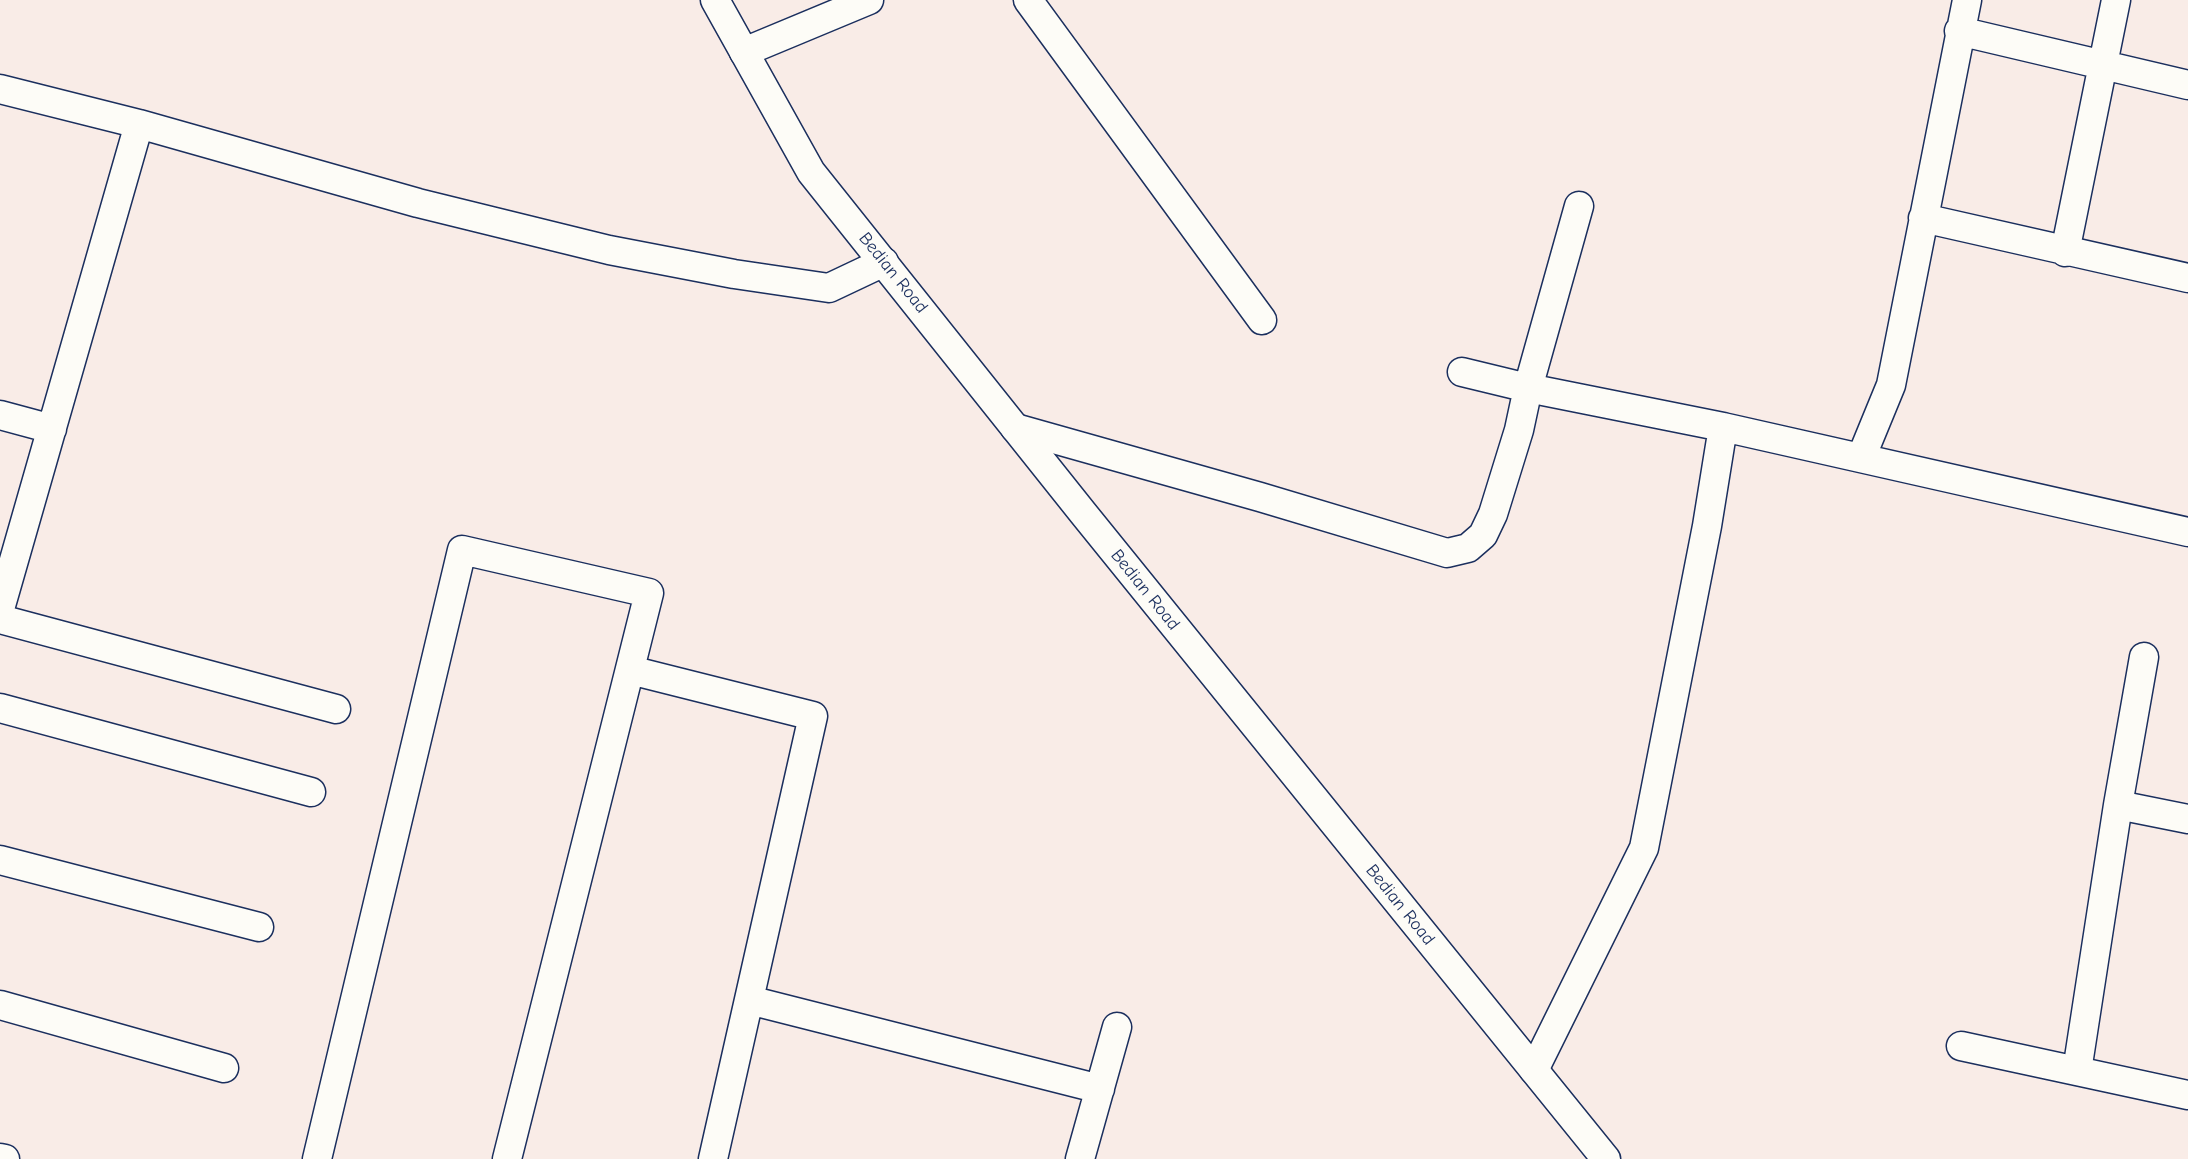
<!DOCTYPE html>
<html>
<head>
<meta charset="utf-8">
<style>
  body { margin:0 }
  canvas { display:block; background:#f9ece7 }
</style>
</head>
<body>
<canvas width="2188" height="1159"></canvas>
<script>
const c = document.querySelector('canvas').getContext('2d');
c.lineJoin = 'round';
function strokePath(path, color, width, dash) { c.strokeStyle = color; c.lineWidth = width; c.lineCap = dash ? 'butt' : 'round'; c.setLineDash(dash || []); c.stroke(path); }
function write(font, color, halo, rows, align = 'center') {
  c.font = font + ' "Comic Neue",sans-serif'; c.lineWidth = 4; c.setLineDash([]); c.textBaseline = 'middle'; c.strokeStyle = halo; c.fillStyle = color; for (const [text, x, y, turn = 0] of rows) {
    c.save(); c.translate(x, y); c.rotate((+turn || 0) * Math.PI / 180); c.textAlign = isNaN(turn) ? turn : align; if (halo) c.strokeText(text, 0, 0); c.fillText(text, 0, 0); c.restore();
  }
}
const minor = new Path2D(`
  M1028 0 1262 320
  M1959 31 2188 85
  M744 52 869 0
  M0 89 139 124
  M1923 218 2188 278
  M2065 252 2116 0
  M1462 372 1528 388 1579 206
  M0 415 52 429
  M1723 427 2188 532
  M1015 428 1260 497 1447 553 1468 548 1483 535 1493 514 1519 430 1528 388 1723 427 1707 526 1644 848 1534 1070
  M1861 458 1891 385 1967 0
  M0 609 139 124 418 203 609 250 734 274 829 288 884 262
  M0 619 336 709
  M630 670 813 716 713 1159
  M0 708 311 792
  M2118 805 2188 819
  M0 860 259 927
  M749 1000 1100 1089
  M0 1005 224 1068
  M1961 1046 2188 1095
  M2077 1071 2118 805 2144 657
  M0 1158 5 1159
  M317 1159 462 550 649 593 507 1159
  M1080 1159 1117 1027`);
const secondary = new Path2D(`
  M715 0 811 172 1083 513 1606 1159`);
strokePath(minor, '#1b2f5e', 31);
strokePath(secondary, '#1b2f5e', 31);
strokePath(minor, '#fdfcf7', 28);
strokePath(secondary, '#fdfcf7', 28);
write('18px', '#1b2f5e', '#fdfcf7', [
  ["Bedian Road",893,273,51],
  ["Bedian Road",1145,590,51],
  ["Bedian Road",1400,905,51]
]);
</script>
</body>
</html>
